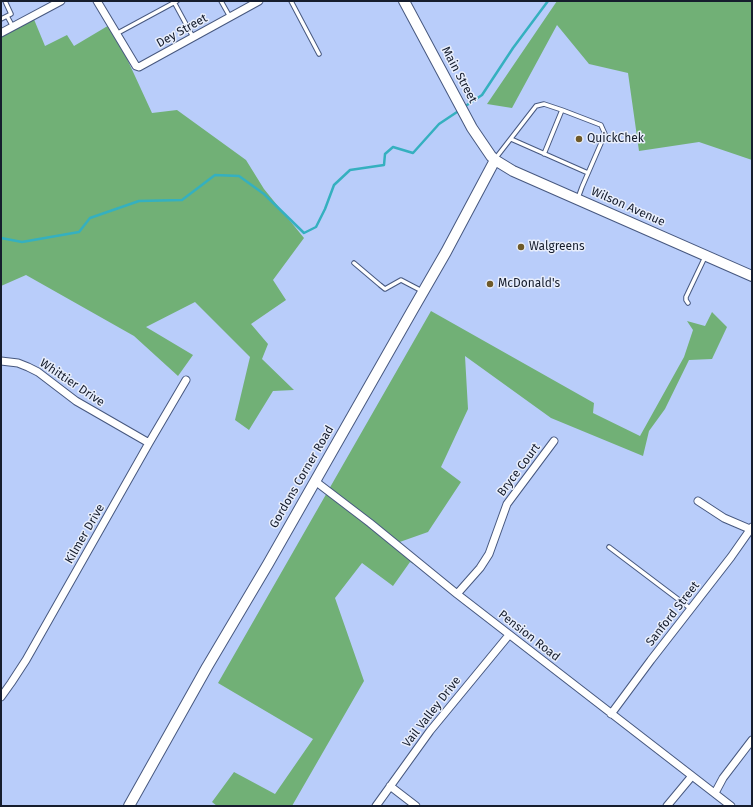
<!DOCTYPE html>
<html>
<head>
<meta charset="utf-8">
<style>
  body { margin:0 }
  #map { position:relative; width:753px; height:807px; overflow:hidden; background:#b9cdfa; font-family:"Fira Sans",sans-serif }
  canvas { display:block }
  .frame { position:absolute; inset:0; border:2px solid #161d2d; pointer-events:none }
</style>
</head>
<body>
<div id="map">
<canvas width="753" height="807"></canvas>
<div class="frame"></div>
</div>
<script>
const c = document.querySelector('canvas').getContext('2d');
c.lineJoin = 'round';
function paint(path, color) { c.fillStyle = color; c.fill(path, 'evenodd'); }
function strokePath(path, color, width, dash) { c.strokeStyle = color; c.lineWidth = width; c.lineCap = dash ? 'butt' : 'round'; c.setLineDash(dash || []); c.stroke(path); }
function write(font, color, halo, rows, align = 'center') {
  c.font = font + ' "Fira Sans",sans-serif'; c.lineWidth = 3; c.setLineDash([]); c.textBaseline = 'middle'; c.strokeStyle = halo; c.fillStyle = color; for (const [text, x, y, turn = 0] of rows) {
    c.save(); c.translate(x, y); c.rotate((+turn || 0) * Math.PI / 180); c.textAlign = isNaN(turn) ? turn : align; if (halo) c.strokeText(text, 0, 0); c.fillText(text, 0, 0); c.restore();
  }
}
paint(new Path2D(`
  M557 1H752V160L699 142 639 151 628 73 589 64 557 25 512 108 487 104Z
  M33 17 45 46 67 35 74 46 111 24 152 113 177 110 246 160 264 189 304 238 273 280 286 300 251 324 268 344 262 359 294 390 273 391 249 430 235 420 250 357 195 302 146 327 193 355 178 376 134 336 26 275 1 286V35Z
  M431 311 594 403 593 413 640 436 684 357 693 330 687 321 705 326 712 312 727 327 712 359 689 360 665 409 649 431 643 456 551 418 465 356 468 409 441 467 461 482 428 532 394 544 421 568 410 562 393 586 362 563 335 598 364 681 292 806H217L212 802 234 772 275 794 313 739 218 683Z`), '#71b076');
strokePath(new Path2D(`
  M464 107 482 95 513 48 548 1
  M1 238 22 242 79 232 90 218 139 201 182 200 215 175 239 176 264 194 304 233 316 227 325 209 334 185 350 170 384 165 385 154 393 147 413 153 439 124 460 110`), '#35b0bf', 2.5);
const lane = new Path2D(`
  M221 1 230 17
  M291 1 319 54
  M174 2 193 37
  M7 16 13 27
  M1 19 11 14 5 1
  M116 34 177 1
  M511 139 588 173
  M544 154 562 110
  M495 159 536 106 544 104 562 110 601 125 605 134 582 187 578 198
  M354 263 380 285 385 289 401 280 422 291
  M688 303 686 300V297L705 257
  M609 547 691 609`);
const street = new Path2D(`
  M97 1 136 66 139 67 259 1
  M1 33 61 1
  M1 361 18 363 28 367 38 372 76 401 149 443
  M315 481 370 523 457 594 731 806
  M698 501 724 518 752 530
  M457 594 480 568 489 554 507 504 554 441
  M1 697 11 683 26 660 149 443 186 380
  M611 714 651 660 731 557 752 527
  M390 786 416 806
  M715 793 723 778 752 740
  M376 806 430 731 509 635
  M667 806 692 776`);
const secondary = new Path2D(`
  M404 1 472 128 491 156 495 160 513 171 752 276
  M129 806 207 667 268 564 412 311 446 252 495 160`);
strokePath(lane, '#47587f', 5.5);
strokePath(street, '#47587f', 9);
strokePath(secondary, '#47587f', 12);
strokePath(lane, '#fff', 3.5);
strokePath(street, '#fff', 7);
strokePath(secondary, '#fff', 10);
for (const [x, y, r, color] of [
  [579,139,4,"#6f5a29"],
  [521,247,4,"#6f5a29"],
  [490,284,4,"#6f5a29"]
]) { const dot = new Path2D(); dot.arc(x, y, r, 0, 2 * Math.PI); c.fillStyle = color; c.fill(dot); strokePath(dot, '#e8eefc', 1.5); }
write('12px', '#161d2d', '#e8eefc', [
  ["Dey Street",182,31,-29],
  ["Main Street",459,75,62],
  ["Wilson Avenue",628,207,24],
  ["Whittier Drive",72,383,34],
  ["Bryce Court",519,470,-53],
  ["Gordons Corner Road",302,477,-60],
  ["Kilmer Drive",85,534,-60],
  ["Sanford Street",673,614,-52],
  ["Pension Road",529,636,38],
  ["Vail Valley Drive",432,712,-52]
]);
write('12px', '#161d2d', '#e8eefc', [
  ["QuickChek",587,139],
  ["Walgreens",529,247],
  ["McDonald's",498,284]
], 'left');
</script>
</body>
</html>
